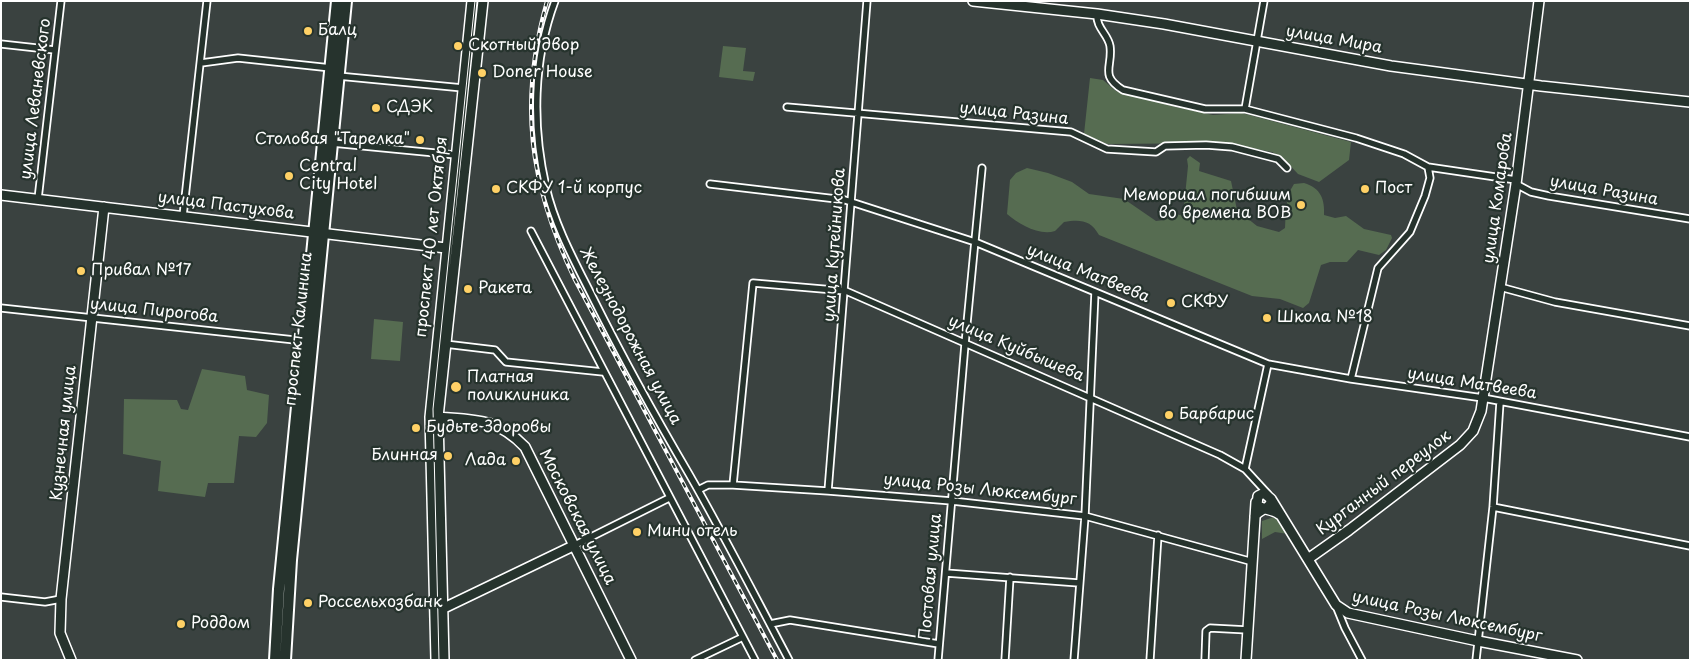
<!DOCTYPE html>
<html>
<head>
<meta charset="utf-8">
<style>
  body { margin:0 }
  #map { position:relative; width:1691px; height:661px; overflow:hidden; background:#3a4240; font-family:"Playpen Sans",sans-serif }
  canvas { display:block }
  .frame { position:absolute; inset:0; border:2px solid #fff; pointer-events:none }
</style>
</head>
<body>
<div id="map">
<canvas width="1691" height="661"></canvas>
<div class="frame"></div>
</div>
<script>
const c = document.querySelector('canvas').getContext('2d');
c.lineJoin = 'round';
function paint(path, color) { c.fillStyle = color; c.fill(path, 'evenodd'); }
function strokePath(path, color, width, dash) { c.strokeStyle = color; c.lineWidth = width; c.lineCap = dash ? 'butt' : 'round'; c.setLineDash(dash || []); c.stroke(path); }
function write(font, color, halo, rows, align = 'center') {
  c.font = font + ' "Playpen Sans",sans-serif'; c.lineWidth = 4.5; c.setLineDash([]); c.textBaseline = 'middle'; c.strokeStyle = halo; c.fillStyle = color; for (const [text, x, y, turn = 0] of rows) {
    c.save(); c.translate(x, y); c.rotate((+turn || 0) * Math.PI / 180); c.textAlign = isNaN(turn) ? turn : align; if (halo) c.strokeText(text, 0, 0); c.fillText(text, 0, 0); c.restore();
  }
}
paint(new Path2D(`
  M723 46 746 48 743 71 755 72 753 81 719 77Z
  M1090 78 1103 80 1116 91 1176 107 1213 115 1242 113 1351 142 1349 160 1319 182 1298 174 1283 158 1272 152 1225 143 1107 144 1084 134Z
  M1190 156 1200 163 1199 171 1231 181 1237 210 1257 226 1279 232 1285 228C1286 213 1285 197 1294 184L1304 183C1321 188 1325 200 1324 215L1335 218 1346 216 1364 229 1391 235 1392 238 1386 250 1379 255 1358 250 1347 262H1330L1321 265 1309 303 1303 308 1280 299 1252 296 1099 235C1091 220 1080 219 1064 222L1055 231C1039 236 1019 224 1007 214L1010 180 1016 173 1027 168 1048 173 1072 182 1089 194 1124 199 1156 221 1164 220 1170 212 1183 216 1188 166 1187 159Z
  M374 319 403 322 400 361 371 359Z
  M202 369 245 376 247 390 269 395 267 423 256 437 239 436 234 483H208L205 497 158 491 161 461 123 454 124 399 177 400 181 409 188 410Z
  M1274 517 1280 520 1288 534 1275 532 1262 539V521Z`), '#566c51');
const street = new Path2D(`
  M555 1C533 60 532 126 546 187 555 226 575 262 593 298 623 358 655 416 689 474 724 535 756 598 789 660
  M1097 14C1096 28 1108 34 1110 46 1113 67 1099 75 1123 90L1205 109H1245L1356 138 1404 154 1428 167 1516 180
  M1 44 55 50
  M201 63 238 58 331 68
  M338 76 463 88
  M787 107 1071 132 1107 149 1156 152 1165 146 1206 145 1232 147 1278 159 1287 168
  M1245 109 1264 1
  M332 143 456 155
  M710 184 845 200 975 242 1268 364 1351 379 1483 398 1690 437
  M1516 184 1531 192 1549 196 1690 219
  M38 199 61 1
  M183 216 207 1
  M531 231 755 660
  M1500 287 1555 302 1690 326
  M1 308 304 341
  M445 344 495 350 506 362 603 372
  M1351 379 1378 268 1410 232 1425 196 1430 178 1428 167
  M1245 469 1268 364
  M733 485 753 283 846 291 1220 455 1245 469 1268 494
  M698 490 708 485H733L828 491 952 501 1085 516 1253 562
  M828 491 867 1
  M1493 507 1690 546
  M575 545 669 498
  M946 573 1079 583
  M1 597 45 602 61 599
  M1336 606 1345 628 1362 660
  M770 624 790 620 939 644
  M695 660 743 637
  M938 660 965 344 982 168
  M1005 660 1010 577
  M1074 660 1085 516 1095 292
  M1150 660 1158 535
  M1205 660 1206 631 1210 628 1248 630
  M1476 660 1493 507 1500 402`);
const secondary = new Path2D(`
  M973 1 1097 14 1164 24 1391 66 1541 86 1690 102
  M1 195 446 248
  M438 417C476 420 497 418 525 447L631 660
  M1271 499 1336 605 1348 613 1478 641 1577 660
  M1255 516C1260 508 1272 509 1271 499L1264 493 1258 496 1257 505C1263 510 1272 509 1279 514
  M1308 559 1349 530 1460 445 1473 431 1481 411 1516 184 1539 1
  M444 608 575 545
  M71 660 60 633 61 599 104 207
  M436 660 430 417 472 1
  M444 660 438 417 483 1
  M1246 660 1256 502`);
const primary = new Path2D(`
  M275 660 279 589 337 1
  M285 660 291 560 346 1`);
strokePath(street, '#fff', 9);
strokePath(secondary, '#fff', 12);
strokePath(primary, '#fff', 14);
strokePath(street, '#26332d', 5.5);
strokePath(secondary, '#26332d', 9);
strokePath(primary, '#26332d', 10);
strokePath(new Path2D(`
  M439 660 433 409 475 1`), '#fff', 1);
const rail = new Path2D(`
  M547 1C518 102 529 184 574 278L777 660`);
strokePath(rail, '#fff', 4);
strokePath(rail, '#26332d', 2, [5.5]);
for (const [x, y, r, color] of [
  [308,31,5,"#ffd166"],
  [458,46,5,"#ffd166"],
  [482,73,5,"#ffd166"],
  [376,108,5,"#ffd166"],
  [420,140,5,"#ffd166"],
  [289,176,5,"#ffd166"],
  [496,189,5,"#ffd166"],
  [1365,189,5,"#ffd166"],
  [1301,205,5,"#ffd166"],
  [81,271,5,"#ffd166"],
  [468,289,5,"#ffd166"],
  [1171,303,5,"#ffd166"],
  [1267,318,5,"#ffd166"],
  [456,387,6,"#ffd166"],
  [1169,415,5,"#ffd166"],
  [416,428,5,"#ffd166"],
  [448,456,5,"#ffd166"],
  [516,461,5,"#ffd166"],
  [637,532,5,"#ffd166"],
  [308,603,5,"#ffd166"],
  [181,624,5,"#ffd166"]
]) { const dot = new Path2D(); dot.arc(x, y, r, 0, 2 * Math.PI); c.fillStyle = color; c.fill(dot); strokePath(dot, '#26332d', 2); }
write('16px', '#fff', '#26332d', [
  ["Балц",318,31],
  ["Скотный двор",468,46],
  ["Doner House",492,73],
  ["СДЭК",386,108],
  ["Столовая \"Тарелка\"",410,140,"right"],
  ["Central",299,167],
  ["City Hotel",299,185],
  ["СКФУ 1-й корпус",506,189],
  ["Пост",1375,189],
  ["Мемориал погибшим",1291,196,"right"],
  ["во времена ВОВ",1291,214,"right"],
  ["Привал №17",91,271],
  ["Ракета",478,289],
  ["СКФУ",1181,303],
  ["Школа №18",1277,318],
  ["Платная",467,378],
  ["поликлиника",467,396],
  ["Барбарис",1179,415],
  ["Будьте Здоровы",426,428],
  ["Блинная",438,456,"right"],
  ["Лада",506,461,"right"],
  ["Мини отель",647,532],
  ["Россельхозбанк",318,603],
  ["Роддом",191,624]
], 'left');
write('16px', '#fff', '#26332d', [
  ["улица Мира",1334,40,10],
  ["улица Леваневского",36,99,-83],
  ["улица Разина",1014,114,6],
  ["улица Разина",1604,191,10],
  ["улица Комарова",1498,198,-82],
  ["улица Пастухова",226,206,7],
  ["проспект 40 лет Октября",432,237,-84],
  ["улица Кутейникова",835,245,-86],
  ["улица Матвеева",1088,274,22],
  ["улица Пирогова",154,311,6],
  ["проспект Калинина",299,329,-84],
  ["Железнодорожная улица",630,336,62],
  ["улица Куйбышева",1016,349,23],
  ["улица Матвеева",1472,384,9],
  ["Кузнечная улица",64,433,-84],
  ["Курганный переулок",1384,483,-37],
  ["улица Розы Люксембург",980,490,6],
  ["Московская улица",577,517,63],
  ["Постовая улица",931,577,-85],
  ["улица Розы Люксембург",1447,617,12]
]);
</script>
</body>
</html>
